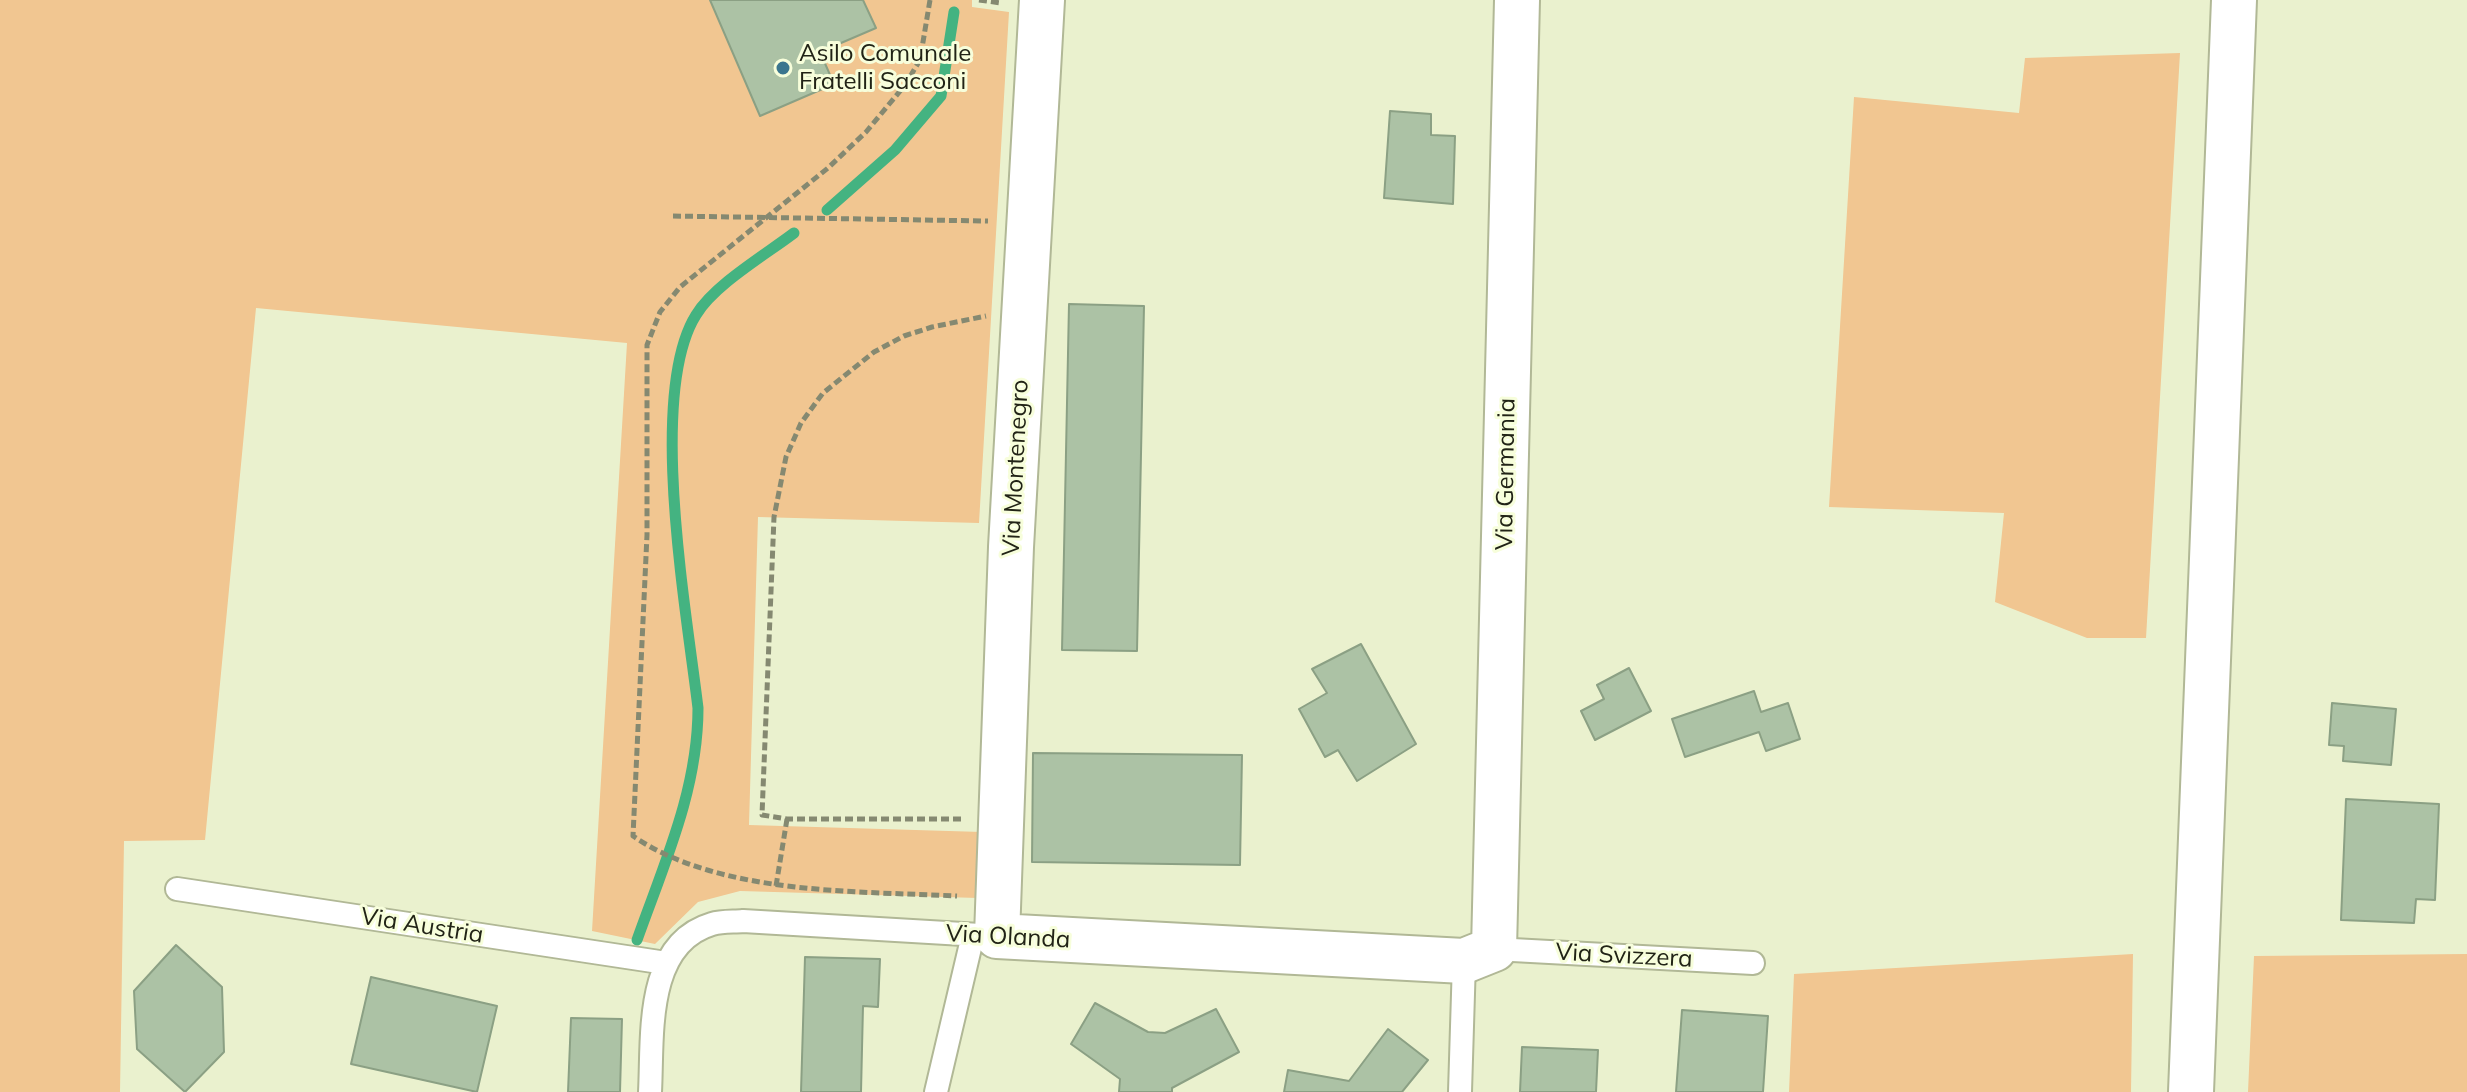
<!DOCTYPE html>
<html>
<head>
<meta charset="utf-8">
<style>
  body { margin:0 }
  canvas { display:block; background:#eaf1ce }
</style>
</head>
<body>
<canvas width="2467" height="1092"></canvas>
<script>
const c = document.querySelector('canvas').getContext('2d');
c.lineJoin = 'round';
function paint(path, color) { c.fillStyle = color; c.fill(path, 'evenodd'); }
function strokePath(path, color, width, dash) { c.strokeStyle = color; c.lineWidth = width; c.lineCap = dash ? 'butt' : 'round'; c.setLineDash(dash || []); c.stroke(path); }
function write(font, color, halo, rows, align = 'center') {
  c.font = font + ' Mulish,sans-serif'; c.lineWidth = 6; c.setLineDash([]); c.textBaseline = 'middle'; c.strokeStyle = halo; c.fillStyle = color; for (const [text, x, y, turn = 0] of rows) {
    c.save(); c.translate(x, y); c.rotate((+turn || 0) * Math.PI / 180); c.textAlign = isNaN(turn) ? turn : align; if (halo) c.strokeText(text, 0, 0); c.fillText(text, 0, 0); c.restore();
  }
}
paint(new Path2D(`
  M0 0H972V7L1009 12 979 523 758 517 749 825 982 832 978 898 740 891 698 902 655 944 592 931 627 343 256 308 205 840 124 841 120 1092H0Z
  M2180 53 2146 638H2087L1995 602 2004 513 1829 507 1854 97 2019 113 2025 58Z
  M2133 954 2131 1092H1789L1794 974Z
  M2467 954V1092H2248L2254 956Z`), '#f1c691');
strokePath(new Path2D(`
  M827 210 895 150 941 96 954 12
  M637 940C664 864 698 790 698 708 687 614 647 393 696 315 714 285 765 255 794 233`), '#44b381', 11);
const building = new Path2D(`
  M710 0H863L876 28 820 52 834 84 760 116Z
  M1390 111 1431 114V135L1455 136 1453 204 1384 198Z
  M1069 304 1144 306 1137 651 1062 650Z
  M1361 644 1416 744 1357 781 1338 750 1325 757 1299 709 1327 693 1312 669Z
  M1629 668 1651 711 1595 740 1581 711 1604 699 1597 685Z
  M1754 691 1761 712 1788 703 1800 739 1766 751 1759 732 1685 757 1672 719Z
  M2332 703 2396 709 2391 765 2343 761 2344 746 2329 745Z
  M1033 753 1242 755 1240 865 1032 862Z
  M2346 799 2439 804 2435 900 2416 899 2414 923 2341 920Z
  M176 945 222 987 224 1052 185 1092 137 1049 134 991Z
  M805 957 880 959 878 1007 863 1006 861 1092H801Z
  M371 977 497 1006 477 1092 351 1064Z
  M1095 1003 1148 1032 1165 1033 1216 1009 1239 1052 1172 1088V1092H1119L1120 1079 1071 1044Z
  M1682 1010 1768 1016 1763 1092H1676Z
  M571 1018 622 1019 620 1092H568Z
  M1388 1029 1428 1060 1402 1092H1284L1288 1070 1349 1081Z
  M1522 1047 1598 1050 1596 1092H1520Z`);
paint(building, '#acc2a5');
strokePath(building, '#8ba084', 2);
const service = new Path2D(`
  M177 889 666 963
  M1494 949 1753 963
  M650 1092C653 1037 644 944 712 924 722 921 734 922 743 921L997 936
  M936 1092 973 935
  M1460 1092 1464 961`);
const minor = new Path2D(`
  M1042 0 1011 547 997 936 1464 961 1494 949 1517 0
  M2191 1092 2234 0`);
strokePath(service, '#b1b896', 26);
strokePath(minor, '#b1b896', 48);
strokePath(new Path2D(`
  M930 0 920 60 905 85 866 132 828 168 680 287 660 312 647 345V535L633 836C719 895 856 891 957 896
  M979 0 1001 3
  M673 216 988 221
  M961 819H787L762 815 774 517 786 457 801 423 823 393 874 352 904 336 932 327 986 316
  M776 886 787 819`), '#858971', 5, [8, 4]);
strokePath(service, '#fff', 22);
strokePath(minor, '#fff', 44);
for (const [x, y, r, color] of [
  [783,68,8,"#3b768e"]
]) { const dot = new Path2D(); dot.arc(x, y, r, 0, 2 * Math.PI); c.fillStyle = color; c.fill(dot); strokePath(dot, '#f7fedb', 3); }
write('24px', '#212316', '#f7fedb', [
  ["Asilo Comunale",799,54],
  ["Fratelli Sacconi",799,82]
], 'left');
write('24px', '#212316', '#f7fedb', [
  ["Via Montenegro",1016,468,-87],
  ["Via Germania",1506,474,-89],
  ["Via Austria",422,926,9],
  ["Via Olanda",1008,937,3],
  ["Via Svizzera",1624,956,3]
]);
</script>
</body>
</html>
